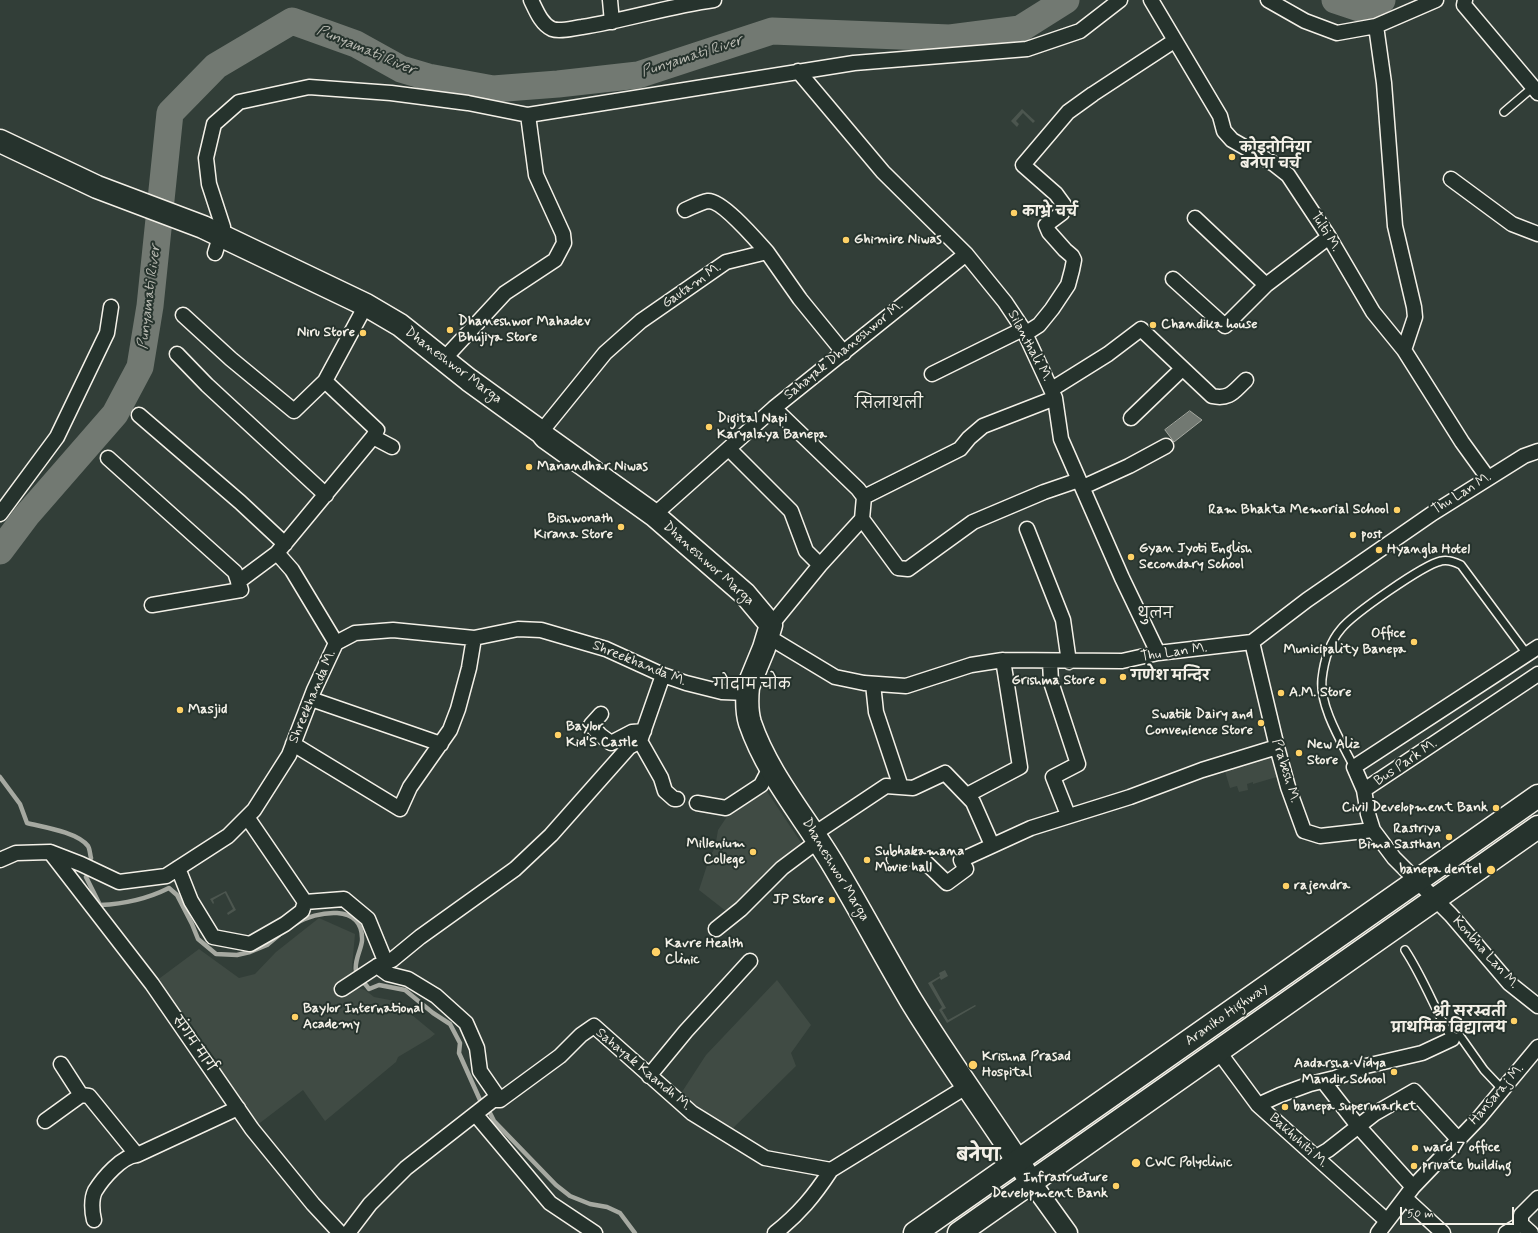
<!DOCTYPE html>
<html>
<head>
<meta charset="utf-8">
<style>
  body { margin:0 }
  #map { position:relative; width:1538px; height:1233px; overflow:hidden; background:#323e38; font-family:Mynerve,sans-serif }
  canvas { display:block }
  .scale { position:absolute; left:1400px; top:1207px; width:114px; height:18px; box-sizing:border-box; border:2px solid #f4f1e8; border-top:0; padding-left:5px; font-size:12px; line-height:14px; white-space:nowrap; color:#f4f1e8; -webkit-text-stroke:3px #26332d; paint-order:stroke }
</style>
</head>
<body>
<div id="map">
<canvas width="1538" height="1233"></canvas>
<div class="scale">50 m</div>
</div>
<script>
const c = document.querySelector('canvas').getContext('2d');
c.lineJoin = 'round';
function paint(path, color) { c.fillStyle = color; c.fill(path, 'evenodd'); }
function strokePath(path, color, width, dash) { c.strokeStyle = color; c.lineWidth = width; c.lineCap = dash ? 'butt' : 'round'; c.setLineDash(dash || []); c.stroke(path); }
function write(font, color, halo, rows, align = 'center') {
  c.font = font + ' Mynerve,"Playpen Sans Deva",sans-serif'; c.lineWidth = 4; c.setLineDash([]); c.textBaseline = 'middle'; c.strokeStyle = halo; c.fillStyle = color; for (const [text, x, y, turn = 0] of rows) {
    c.save(); c.translate(x, y); c.rotate((+turn || 0) * Math.PI / 180); c.textAlign = isNaN(turn) ? turn : align; if (halo) c.strokeText(text, 0, 0); c.fillText(text, 0, 0); c.restore();
  }
}
paint(new Path2D(`
  M1273 753 1280 776 1253 784V782L1247 784 1248 790 1239 792 1237 786 1230 788 1224 768Z
  M762 784 802 844 762 875 731 915 699 890 710 856 715 848 718 830 730 812Z
  M319 918 355 934 352 967 357 988 365 990 374 997 395 1001 435 1034 430 1038 398 1057 396 1062 325 1121 303 1090 252 1129 152 984 199 949 239 978 255 974 276 952Z
  M777 980 811 1025 791 1053 796 1066 730 1131 678 1098 706 1055Z`), '#404b44');
paint(new Path2D(`
  M1022 109 1035 121 1033 123 1023 113 1016 121 1019 124 1017 127 1011 121Z
  M226 891 236 910 228 915 227 913 233 909 225 893 213 900 214 903 213 904 210 899Z
  M945 970 948 976 941 980 940 978 932 983 946 1008 942 1010 948 1020 975 1005 976 1006 947 1023 939 1010 942 1007 928 983 940 976 939 973Z`), '#4c564f');
const water = new Path2D(`
  M1190 411 1202 420 1174 442 1165 430Z`);
paint(water, '#727972');
strokePath(water, '#a6a9a1', 1);
strokePath(new Path2D(`
  M0 777 20 804 27 823C43 827 77 832 88 846 90 849 90 855 91 858
  M86 877 100 905C125 904 147 899 169 888L177 895 192 924 198 939 216 954 237 955 250 952 267 945 279 935
  M295 924C316 911 364 902 362 941 361 950 354 961 356 971 358 977 365 983 369 989L379 985 405 990 433 1013 450 1024 460 1043 459 1053 480 1100
  M490 1113 494 1121 556 1185 570 1196 590 1204 607 1207 620 1213 635 1233`), '#a6a9a1', 4.5);
strokePath(new Path2D(`
  M1335 0 1365 10 1382 0
  M0 551 27 515 115 414 140 367 150 306 170 113 216 66 292 21 356 44 401 69 428 77 493 89 558 84 638 75 772 31 950 38 1020 29 1066 0`), '#727972', 27);
const service = new Path2D(`
  M1504 112 1532 88
  M1354 767C1342 743 1319 706 1322 679 1324 661 1329 643 1341 629 1353 614 1423 565 1441 561 1448 559 1455 562 1461 565L1527 654
  M1405 950C1424 979 1435 1010 1452 1039L1460 1036 1484 1070 1502 1089`);
const minor = new Path2D(`
  M531 0C536 10 541 24 552 29 560 32 573 28 582 27 627 20 669 6 714 0
  M610 0 612 22
  M1151 0 1220 116 1224 131 1232 140 1274 164 1288 175 1329 237 1373 312 1404 350 1462 442 1488 478
  M1268 0 1305 21 1337 33 1376 26 1436 0
  M1465 0 1464 5 1538 93
  M1376 26 1384 83 1395 226 1414 307 1415 317 1404 350
  M798 71 883 172 966 254 1005 302 1023 329 1055 398 1061 439 1122 578 1158 653
  M1451 179 1512 224 1538 234
  M685 210C692 207 701 202 708 201 722 200 757 241 767 252
  M1195 218 1266 285
  M215 253 223 227 209 184 206 158 214 124 239 102 309 87 391 93 468 103 528 115 854 63 1027 49 1080 31 1120 0
  M1173 279 1225 326 1266 285 1329 237
  M366 305 325 381 377 430 373 437
  M183 315 231 359 294 411 325 381
  M1025 334 1039 325 1052 309 1068 285 1072 270 1074 260 1072 256 1065 250 1049 232 1046 225 1062 213 1064 205 1056 194 1023 165 1068 112 1093 94 1174 41
  M177 354 207 385 326 495
  M443 360 505 293 555 260 564 243 563 234 536 175 528 115
  M932 374 1023 329
  M1052 389 1108 354 1141 329 1212 396C1230 400 1234 391 1246 380
  M139 415 240 502 285 544
  M1131 418 1182 369
  M541 432 605 353 641 321 726 262 767 252 800 299 844 353
  M729 449 791 511 806 551 820 565
  M108 458 235 572 241 590 152 605
  M1083 487 1129 466 1166 446
  M864 497 960 449 969 438 983 426 1055 398
  M0 514 57 437 107 333 111 307
  M654 515 774 408 966 254
  M862 519 898 568 908 569 973 522 1044 492 1079 480
  M1027 529 1063 620 1069 662
  M238 582 277 553
  M771 625 820 565 862 519 864 497 858 489 774 408
  M767 636 835 677 864 683 906 686 971 665 1003 660 1122 661 1158 653 1252 642 1307 600 1433 513 1524 456 1538 451
  M1252 642 1277 747 1288 787 1304 831 1320 836 1373 830
  M336 643 292 570 277 553 373 437 392 447
  M1050 661 1051 682 1078 764 1053 777 1068 815
  M1538 674 1364 790 1368 814 1373 830 1394 858 1451 915 1509 983 1538 1006
  M873 684 876 712 901 787
  M311 699 441 744
  M601 714 591 725 600 735 611 743 632 732 644 731
  M640 741 661 778 665 791 674 799H677
  M293 744 400 809 410 787 450 730 458 709 469 668 474 638
  M1364 790 1354 767 1538 647
  M967 795 1020 767 1003 660
  M697 803 726 808 761 785 770 768
  M247 817 305 902
  M814 834 886 786 913 788 945 773 973 802 992 845
  M50 852 152 984 252 1129 313 1204 340 1233
  M894 859 921 858 947 883 966 869 961 860 1031 828 1130 797 1202 770 1277 747
  M0 860 16 853 50 852 81 864 119 882 166 876 228 836 254 810 289 755 314 690 336 643 355 633 393 630 474 638 518 629 541 630 606 649 663 675 686 683 722 692 747 693
  M178 868 191 901 213 937 250 944 285 924 302 911 305 902
  M305 902 344 899 368 919 386 963
  M716 929 741 909 782 868 818 841
  M377 966 388 974 408 979 436 996 466 1023 477 1048 480 1071 500 1100 560 1056 581 1035 594 1026 692 1113 765 1158 831 1170 966 1087
  M342 989 377 966 392 960 420 937 515 869 551 835 629 747 640 741 663 675
  M1219 1052 1258 1105 1387 1221
  M649 1076 686 1031 750 961
  M1323 1081 1358 1126 1413 1187
  M81 1095 89 1096 137 1155 238 1108
  M1258 1105 1280 1095 1310 1084 1335 1078 1366 1066 1422 1053 1452 1039
  M476 1115 550 1203 595 1233
  M45 1121 81 1095 61 1064
  M1316 1157 1328 1150 1374 1114 1414 1091 1458 1139
  M1405 1198 1443 1233
  M94 1220C92 1212 91 1199 95 1191 103 1178 122 1156 137 1155
  M1521 1224V1215L1538 1198
  M348 1233 370 1204 406 1168 493 1100H500
  M775 1233C799 1214 814 1196 831 1170
  M1378 1233 1413 1187 1479 1118 1538 1047
  M1506 1233 1521 1224 1531 1233`);
const tertiary = new Path2D(`
  M1032 1183 1068 1233`);
const primary = new Path2D(`
  M0 141 97 187 203 227 366 305 400 325 469 380 541 432 545 437 654 515 745 594 771 625 764 648 748 687C747 697 747 713 750 723 767 773 803 815 831 861 859 907 884 955 912 1002 950 1064 993 1122 1032 1183`);
const trunk = new Path2D(`
  M915 1233 1538 796
  M959 1233 1538 827`);
strokePath(service, '#f4f1e8', 10);
strokePath(minor, '#f4f1e8', 17);
strokePath(tertiary, '#f4f1e8', 21);
strokePath(primary, '#f4f1e8', 25);
strokePath(trunk, '#f4f1e8', 25);
strokePath(service, '#26332d', 7);
strokePath(minor, '#26332d', 14);
strokePath(tertiary, '#26332d', 18);
strokePath(primary, '#26332d', 22);
strokePath(trunk, '#26332d', 22);
for (const [x, y, r, color] of [
  [1232,157,4,"#ffd166"],
  [1014,213,4,"#ffd166"],
  [846,240,4,"#ffd166"],
  [1153,325,4,"#ffd166"],
  [450,330,4,"#ffd166"],
  [363,333,4,"#ffd166"],
  [709,427,4,"#ffd166"],
  [529,467,4,"#ffd166"],
  [1397,510,4,"#ffd166"],
  [621,527,4,"#ffd166"],
  [1353,535,4,"#ffd166"],
  [1379,550,4,"#ffd166"],
  [1131,557,4,"#ffd166"],
  [1414,642,4,"#ffd166"],
  [1123,677,4,"#ffd166"],
  [1103,681,4,"#ffd166"],
  [1281,693,4,"#ffd166"],
  [180,710,4,"#ffd166"],
  [1261,723,4,"#ffd166"],
  [558,735,4,"#ffd166"],
  [1299,753,4,"#ffd166"],
  [1496,808,4,"#ffd166"],
  [1449,837,4,"#ffd166"],
  [753,852,4,"#ffd166"],
  [867,860,4,"#ffd166"],
  [1491,870,5,"#ffd166"],
  [1286,886,4,"#ffd166"],
  [832,900,4,"#ffd166"],
  [656,952,5,"#ffd166"],
  [295,1017,4,"#ffd166"],
  [1514,1021,4,"#ffd166"],
  [973,1065,5,"#ffd166"],
  [1394,1072,4,"#ffd166"],
  [1285,1107,4,"#ffd166"],
  [1415,1148,4,"#ffd166"],
  [1136,1163,5,"#ffd166"],
  [1414,1166,4,"#ffd166"],
  [1116,1186,4,"#ffd166"]
]) { const dot = new Path2D(); dot.arc(x, y, r, 0, 2 * Math.PI); c.fillStyle = color; c.fill(dot); strokePath(dot, '#26332d', 1.5); }
write('bold 14px', '#f4f1e8', '#26332d', [
  ["कोइनोनिया",1240,149],
  ["बनेपा चर्च",1240,165],
  ["काभ्रे चर्च",1022,213],
  ["Ghimire Niwas",854,240],
  ["Dhaneshwor Mahadev",458,322],
  ["Bhujiya Store",458,338],
  ["Chandika house",1161,325],
  ["Niru Store",355,333,"right"],
  ["Digital Napi",717,419],
  ["Karyalaya Banepa",717,435],
  ["Manandhar Niwas",537,467],
  ["Ram Bhakta Memorial School",1389,510,"right"],
  ["Bishwonath",613,519,"right"],
  ["Kirana Store",613,535,"right"],
  ["post",1361,535],
  ["Gyan Jyoti English",1139,549],
  ["Secondary School",1139,565],
  ["Hyangla Hotel",1387,550],
  ["Office",1406,634,"right"],
  ["Municipality Banepa",1406,650,"right"],
  ["गणेश मन्दिर",1131,677],
  ["Grishma Store",1095,681,"right"],
  ["A.M. Store",1289,693],
  ["Masjid",188,710],
  ["Swatik Dairy and",1253,715,"right"],
  ["Convenience Store",1253,731,"right"],
  ["Baylor",566,727],
  ["Kid'S Castle",566,743],
  ["New Aliz",1307,745],
  ["Store",1307,761],
  ["Civil Development Bank",1488,808,"right"],
  ["Rastriya",1441,829,"right"],
  ["Bima Sasthan",1441,845,"right"],
  ["Millenium",745,844,"right"],
  ["College",745,860,"right"],
  ["Subhakamana",875,852],
  ["Movie hall",875,868],
  ["banepa dentel",1482,870,"right"],
  ["rajendra",1294,886],
  ["JP Store",824,900,"right"],
  ["Kavre Health",665,944],
  ["Clinic",665,960],
  ["Baylor International",303,1009],
  ["Academy",303,1025],
  ["श्री सरस्वती",1506,1013,"right"],
  ["प्राथमिक विद्यालय",1506,1029,"right"],
  ["Krishna Prasad",982,1057],
  ["Hospital",982,1073],
  ["Aadarsha Vidya",1386,1064,"right"],
  ["Mandir School",1386,1080,"right"],
  ["banepa supermarket",1293,1107],
  ["ward 7 office",1423,1148],
  ["CWC Polyclinic",1145,1163],
  ["private building",1422,1166],
  ["Infrastructure",1108,1178,"right"],
  ["Development Bank",1108,1194,"right"]
], 'left');
write('14px', '#f4f1e8', '#26332d', [
  ["Tulti M.",1325,232,58],
  ["Gautam M.",692,286,-35],
  ["Silanthali M.",1029,346,62],
  ["Sahayak Dhaneshwor M.",844,351,-39],
  ["Dhaneshwor Marga",453,366,37],
  ["Thu Lan M.",1462,494,-32],
  ["Dhaneshwor Marga",708,564,42],
  ["Thu Lan M.",1174,653,-8],
  ["Shreekhanda M.",639,664,22],
  ["Shreekhanda M.",313,697,-67],
  ["Bus Park M.",1406,763,-34],
  ["Prabesh M.",1285,771,73],
  ["Dhaneshwor Marga",835,870,59],
  ["Konbha Lan M.",1485,953,48],
  ["Araniko Highway",1227,1015,-35],
  ["संगम मार्ग",193,1044,55],
  ["Sahayak Kaandh M.",643,1070,40],
  ["Hansaraj M.",1497,1095,-49],
  ["Bakhuhiti M.",1298,1141,42]
]);
write('italic 15px', '#babbb3', '#26332d', [
  ["Punyamati River",366,51,23],
  ["Punyamati River",692,57,-18],
  ["Punyamati River",150,297,-83]
]);
write('15px', '#f4f1e8', '#26332d', [
  ["सिलाथली",889,405],
  ["थुलन",1155,615],
  ["गाेदाम चाेक",752,686]
]);
write('bold 18px', '#f4f1e8', '#26332d', [
  ["बनेपा",978,1157]
]);
</script>
</body>
</html>
